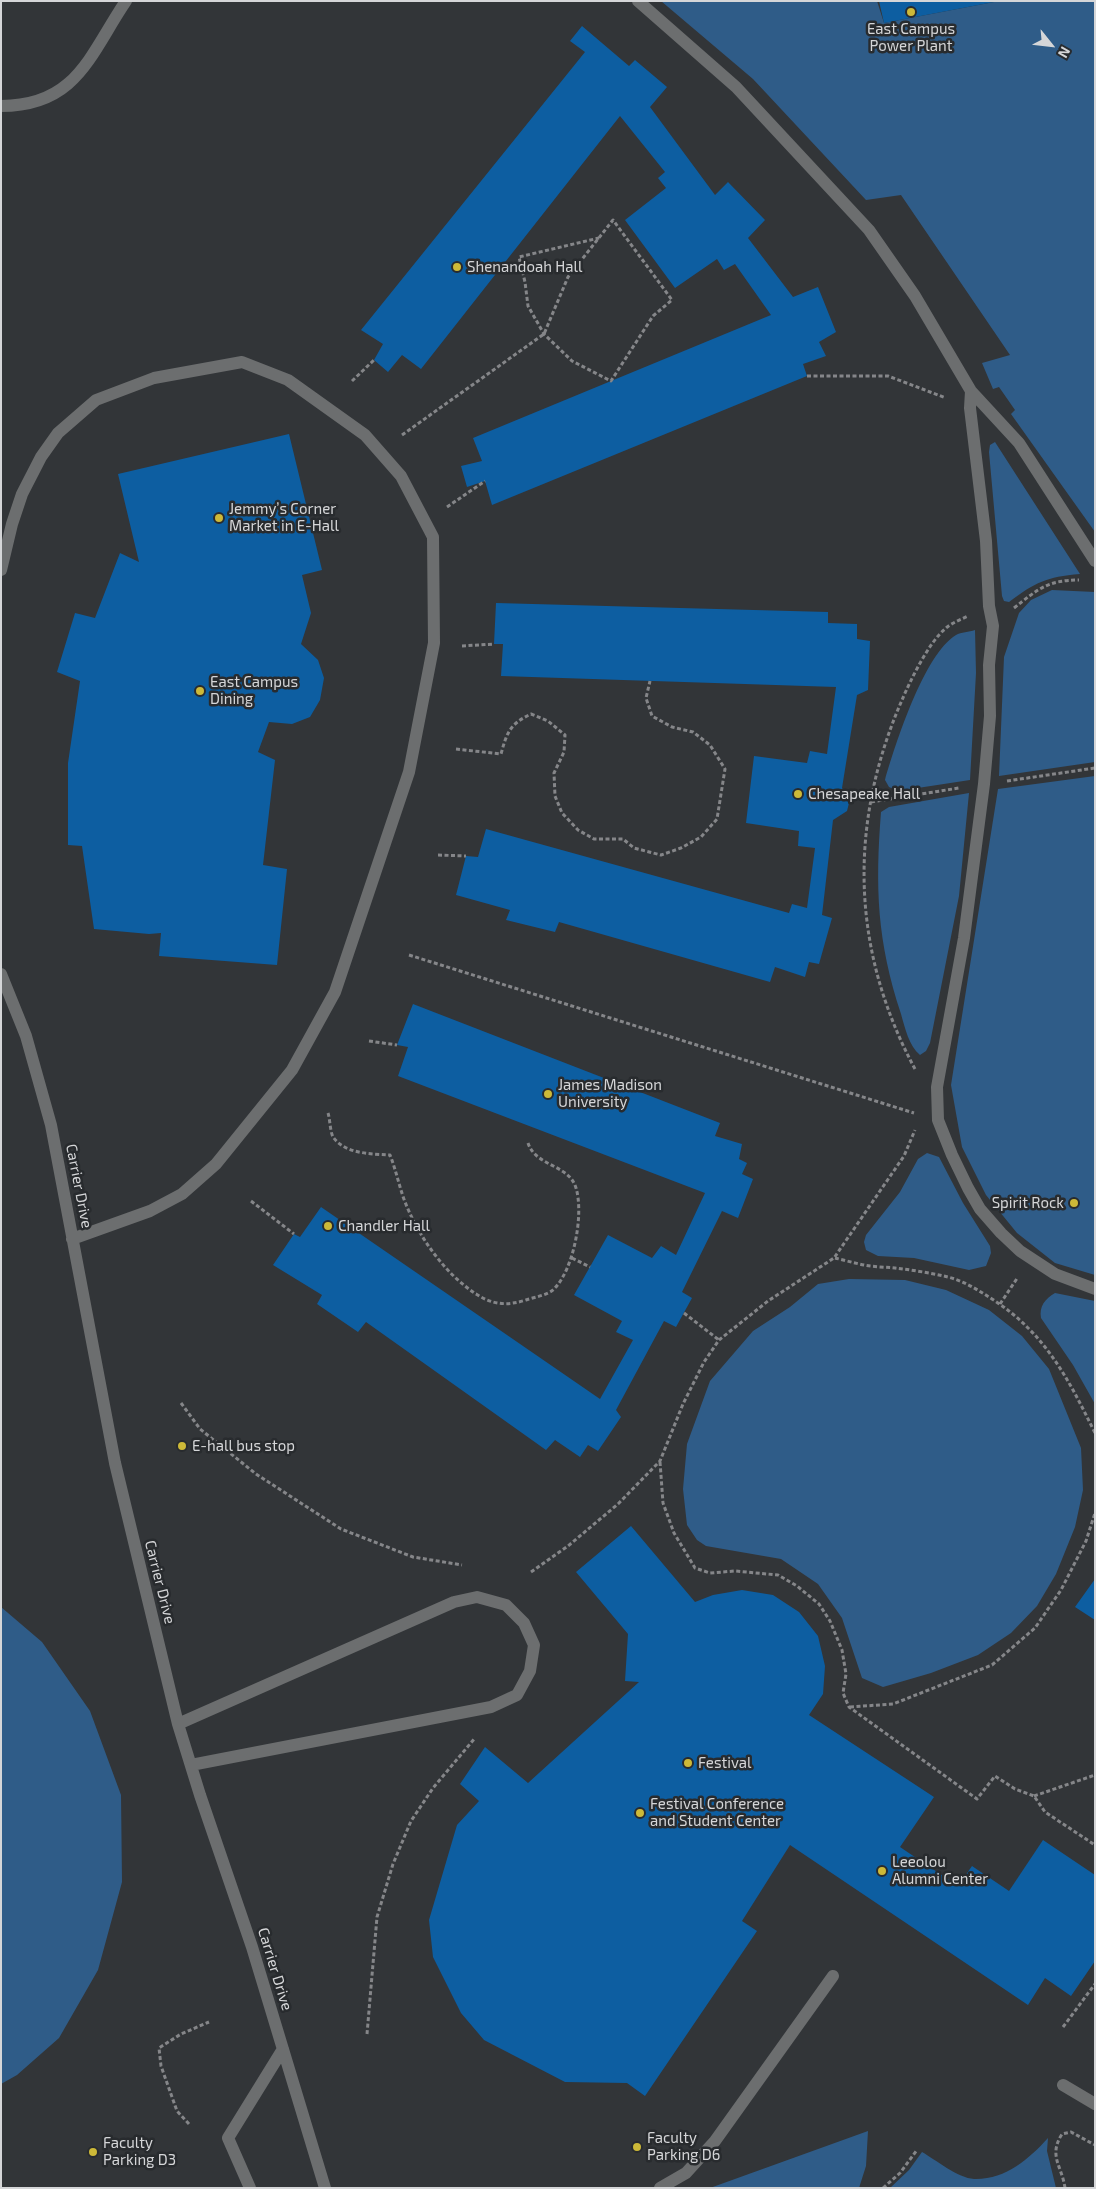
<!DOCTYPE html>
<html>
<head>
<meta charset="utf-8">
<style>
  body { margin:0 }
  #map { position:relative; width:1096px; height:2189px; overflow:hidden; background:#323538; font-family:"Exo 2",sans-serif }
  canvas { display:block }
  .frame { position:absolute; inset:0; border:2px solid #d5d6d8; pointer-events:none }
  .north { position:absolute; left:1026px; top:20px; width:50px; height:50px; -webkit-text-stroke:4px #282b2e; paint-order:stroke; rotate:119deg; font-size:14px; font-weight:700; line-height:20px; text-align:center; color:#d5d6d8 }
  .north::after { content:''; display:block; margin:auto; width:18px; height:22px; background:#d5d6d8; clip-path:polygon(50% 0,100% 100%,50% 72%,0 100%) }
</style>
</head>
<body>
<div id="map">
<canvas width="1096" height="2189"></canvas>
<div class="frame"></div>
<div class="north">N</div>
</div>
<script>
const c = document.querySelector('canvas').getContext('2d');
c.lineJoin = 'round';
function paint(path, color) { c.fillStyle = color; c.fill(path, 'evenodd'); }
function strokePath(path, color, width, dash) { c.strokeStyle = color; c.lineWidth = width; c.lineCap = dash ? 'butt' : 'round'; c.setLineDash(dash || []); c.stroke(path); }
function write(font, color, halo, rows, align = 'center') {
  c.font = font + ' "Exo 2",sans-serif'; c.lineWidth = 5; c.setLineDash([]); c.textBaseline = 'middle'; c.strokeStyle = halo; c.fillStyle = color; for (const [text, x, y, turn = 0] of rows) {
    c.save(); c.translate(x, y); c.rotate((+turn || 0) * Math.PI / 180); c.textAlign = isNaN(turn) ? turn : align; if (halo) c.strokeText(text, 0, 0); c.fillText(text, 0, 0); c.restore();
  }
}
paint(new Path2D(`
  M661 1H877L884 23 999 1H1095V532L1011 414 1015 410 999 387 993 389 982 363 1010 355 901 195 866 200 753 79Z
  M995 442 1080 574C1046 577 1036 582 1009 602L1004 601 1002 596 989 452 990 445Z
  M1052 590 1095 592V762L999 776 1004 657 1019 613 1031 600Z
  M975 630 976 673 970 780 898 791 889 787 885 780C895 745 924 654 956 635 961 632 969 632 975 630Z
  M1095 776V1275L1055 1263 1017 1233 986 1195 962 1147 951 1085 998 789Z
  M969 793 959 896 930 1043 926 1051 920 1055C909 1046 905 1028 901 1014 877 941 875 888 881 812L889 807Z
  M927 1153 939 1157 963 1203 990 1246 991 1253 986 1266 969 1270 914 1258 878 1256 866 1250 864 1242 866 1235 900 1192 918 1159Z
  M849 1279 905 1280 946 1290 989 1310 1022 1336 1049 1369 1081 1448 1083 1490 1075 1527 1056 1574 1037 1606 1011 1633 978 1655 931 1673 883 1687 862 1678 842 1618 818 1584 781 1559 706 1546 697 1540 687 1525 683 1489 687 1444 710 1381 753 1331 790 1307 818 1284Z
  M1055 1293 1095 1301V1404L1073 1365 1041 1318C1039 1306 1045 1299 1055 1293Z
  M1 1607 42 1642 90 1711 121 1795 122 1882 98 1970 59 2038 17 2075 1 2084Z
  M868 2131 866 2166 859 2188H710Z
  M1048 2138 1047 2151 1056 2188H890L909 2170 922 2152C936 2160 958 2178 974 2179 1005 2180 1029 2159 1048 2138Z`), '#2f5c88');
paint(new Path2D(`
  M879 1H994V2L884 23Z
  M582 26 629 66 635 60 667 87 650 107 715 195 728 182 765 220 748 238 793 297 818 287 836 332 819 342 826 356 803 364 807 376 492 505 485 481 467 487 461 466 482 461 473 438 771 315 735 264 724 270 717 259 675 288 625 220 666 188 658 178 665 172 620 116 421 369 402 355 388 372 374 360 383 344 361 330 585 52 570 41Z
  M289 434 322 570 302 575 311 613 301 644 318 660 324 678 320 700 310 717 292 724 269 722 258 752 275 760 263 865 287 869 277 965 159 956 161 933 149 934 94 929 82 846 68 845V763L80 681 57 672 75 613 95 618 120 553 139 562 118 474Z
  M496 603 828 612V623L857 624V639L870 641 868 690 857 695 842 788 850 799 847 811 833 820 822 915 832 918 819 964 809 962 805 977 775 967 770 982 559 922 555 932 506 920 510 910 456 895 466 856 478 857 486 829 789 913 792 904 807 908 815 848 798 846 799 831 746 823 754 756 807 763 810 751 827 754 836 687 501 676 503 644H494Z
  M413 1004 720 1123 715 1136 742 1144 739 1159 747 1163 742 1174 753 1179 738 1218 722 1211 682 1292 692 1298 676 1327 664 1321 616 1410 621 1417 598 1451 588 1445 580 1457 555 1440 546 1450 366 1322 358 1332 317 1304 322 1295 273 1265 294 1234 300 1237 321 1207 600 1399 633 1340 616 1332 622 1321 574 1295 608 1235 652 1258 661 1246 676 1255 705 1193 398 1076 408 1047 397 1045Z
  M631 1526 695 1602 713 1595 742 1590 773 1595 799 1612 818 1636 825 1666 823 1694 809 1715 934 1797 900 1847 958 1886 972 1866 1009 1891 1043 1840 1095 1875V1961L1071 1996 1045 1978 1028 2005 790 1845 742 1921 757 1931 645 2096 627 2083 565 2082 484 2040 461 2013 433 1957 429 1920 457 1825 479 1801 460 1784 485 1747 528 1783 639 1682 625 1681 628 1634 576 1572Z
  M1095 1579V1620L1075 1607Z`), '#0d5ea1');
strokePath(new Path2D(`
  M807 376H888L946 398
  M352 381 374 360
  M402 435 544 334 568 277 613 220 672 300 653 316 611 381 572 361 544 334 528 306 525 282 519 257 599 238
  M447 507 485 481
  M1014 608C1038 589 1048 580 1079 580
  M462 646 494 644
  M456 749 501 754C507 732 510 724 531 714L548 721 565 735 564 752 554 773 555 796 562 813 578 830 594 839H623L634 848 661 855 681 848 701 837 717 819 725 769 710 745 693 732 672 727 652 716 646 698 650 681
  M1007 781 1095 768
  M871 802 959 788
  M438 855 466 856
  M409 955 914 1113
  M369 1041 397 1045
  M915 1069C851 950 848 824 902 700 910 681 929 642 945 629 951 623 960 620 968 616
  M328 1113C330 1119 330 1131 333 1137 345 1154 371 1154 390 1155 396 1170 399 1186 405 1202 419 1237 444 1273 476 1294 493 1305 507 1306 526 1300 535 1297 548 1295 554 1289 574 1269 584 1214 576 1188 569 1164 536 1167 528 1143
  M251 1201 294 1234
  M572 1258 590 1267
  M835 1258C844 1260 854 1263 864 1265 874 1267 885 1267 895 1268 912 1270 931 1273 948 1277 964 1281 978 1290 992 1299 1045 1333 1068 1378 1095 1433
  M1000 1304 1018 1277
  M684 1313 719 1340
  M181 1403 200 1429 256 1474 341 1529 413 1557 462 1565
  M660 1462 663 1503 674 1533 695 1568 710 1573 735 1571 778 1575 797 1586 819 1604 830 1621 842 1650 846 1674 843 1693 849 1707 977 1799 995 1776 1015 1789 1034 1796 1045 1812 1095 1845
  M531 1572 568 1546 618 1504 660 1461 683 1404 704 1362 719 1340 768 1301 834 1258 904 1156 915 1130
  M850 1707 893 1704 992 1665 1035 1628 1061 1590 1086 1541 1095 1513
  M1034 1796 1095 1775
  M1063 2027 1095 1984
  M367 2034 377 1917 393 1864 411 1821 433 1788 475 1738
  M189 2124 177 2111 161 2066 159 2048 181 2034 209 2022
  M883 2188 900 2173 917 2150
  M1065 2188C1062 2166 1048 2156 1062 2134L1071 2132 1095 2145`), '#858689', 3, [4, 2.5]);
strokePath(new Path2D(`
  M638 1 736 87 869 230 915 296 971 391 970 408 986 541 989 606 993 626 989 665 990 716 984 784 964 938 937 1087 938 1120 952 1155 968 1188 980 1209 1001 1233 1020 1251 1055 1274 1095 1289
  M1 106C77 106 90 54 126 1
  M971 391 1019 443 1095 561
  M1 570 12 524 22 494 41 457 58 433 96 400 154 378 242 362 288 380 365 435 401 476 433 537 434 643 409 772 335 992 292 1070 216 1164 182 1194 150 1211 72 1239
  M1 974 26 1036 51 1125 115 1463 178 1724 200 1795 252 1947 325 2188
  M178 1724 454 1602 477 1597 506 1605 524 1623 534 1645 530 1671 517 1695 491 1707 191 1765
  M1063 2085 1095 2104
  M250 2188 228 2138 283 2049
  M660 2188 686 2173 715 2141 833 1976`), '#6c6e6f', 12);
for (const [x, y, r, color] of [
  [911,12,5,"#cdb938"],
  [457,267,5,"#cdb938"],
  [219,518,5,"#cdb938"],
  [200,691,5,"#cdb938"],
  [798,794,5,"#cdb938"],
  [548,1094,5,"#cdb938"],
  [1074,1203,5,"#cdb938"],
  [328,1226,5,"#cdb938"],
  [182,1446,5,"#cdb938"],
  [688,1763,5,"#cdb938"],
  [640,1813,5,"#cdb938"],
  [882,1871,5,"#cdb938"],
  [637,2147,5,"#cdb938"],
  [93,2152,5,"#cdb938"]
]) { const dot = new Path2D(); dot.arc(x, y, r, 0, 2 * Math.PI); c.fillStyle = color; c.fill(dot); strokePath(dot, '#282b2e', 2); }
write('15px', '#d5d6d8', '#282b2e', [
  ["East Campus",911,29,"center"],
  ["Power Plant",911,46,"center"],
  ["Shenandoah Hall",467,267],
  ["Jemmy’s Corner",229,509],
  ["Market in E-Hall",229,526],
  ["East Campus",210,682],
  ["Dining",210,699],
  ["Chesapeake Hall",808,794],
  ["James Madison",558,1085],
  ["University",558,1102],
  ["Spirit Rock",1064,1203,"right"],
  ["Chandler Hall",338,1226],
  ["E-hall bus stop",192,1446],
  ["Festival",698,1763],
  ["Festival Conference",650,1804],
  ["and Student Center",650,1821],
  ["Leeolou",892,1862],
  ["Alumni Center",892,1879],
  ["Faculty",647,2138],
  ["Parking D6",647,2155],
  ["Faculty",103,2143],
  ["Parking D3",103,2160]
], 'left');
write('15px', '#d5d6d8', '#282b2e', [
  ["Carrier Drive",79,1186,79],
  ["Carrier Drive",160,1582,76],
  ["Carrier Drive",275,1969,73]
]);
</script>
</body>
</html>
